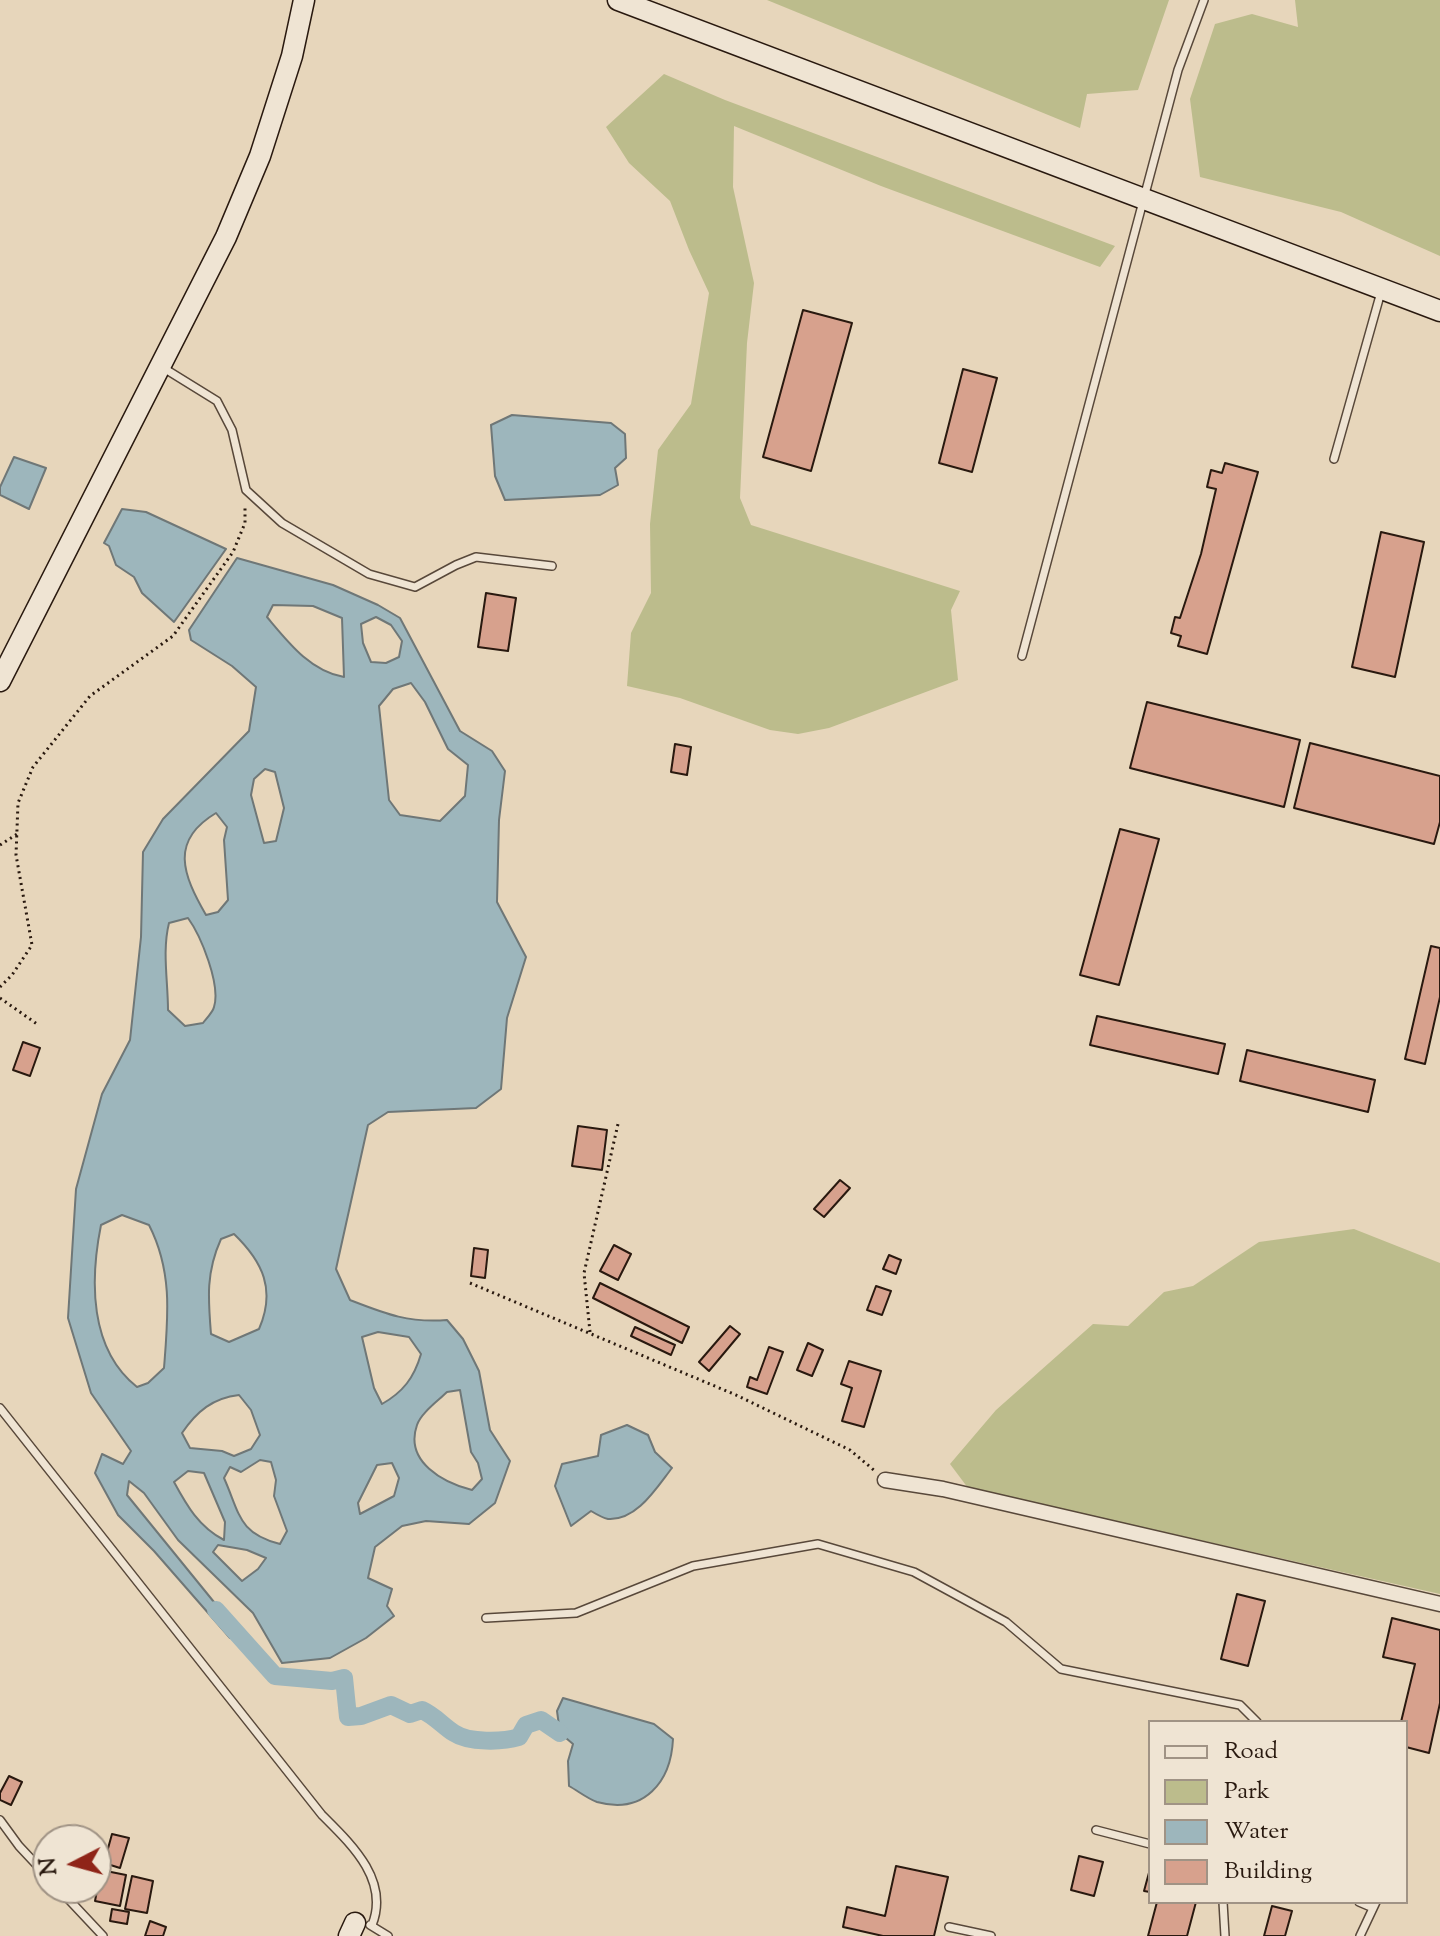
<!DOCTYPE html>
<html>
<head>
<meta charset="utf-8">
<style>
  body { margin:0 }
  #map { position:relative; width:1440px; height:1936px; overflow:hidden; background:#e7d6bb; font-family:"Sorts Mill Goudy",serif }
  canvas { display:block }
  .legend { position:absolute; left:1148px; top:1720px; width:260px; height:184px; box-sizing:border-box; background:#efe4d3; border:2px solid #a09385; margin:0; padding:10px 14px; list-style:none; font-size:24px; color:#29190f }
  .legend li { display:flex; align-items:center; gap:16px; height:40px }
  .legend b { width:40px; border:2px solid #a09385 }
  .north { position:absolute; left:32px; top:1824px; width:80px; height:80px; box-sizing:border-box; background:#efe4d3; border:2px solid #a09385; border-radius:50%; rotate:264deg; font-size:22px; font-weight:700; line-height:32px; text-align:center; color:#29190f }
  .north::after { content:''; display:block; margin:auto; width:28px; height:36px; background:#8f2418; clip-path:polygon(50% 0,100% 100%,50% 72%,0 100%) }
</style>
</head>
<body>
<div id="map">
<canvas width="1440" height="1936"></canvas>
<ul class="legend">
<li><b style="height:10px;background:#efe4d3"></b>Road</li>
<li><b style="height:22px;background:#bcbc8c"></b>Park</li>
<li><b style="height:22px;background:#9db6bc"></b>Water</li>
<li><b style="height:22px;background:#d7a18d"></b>Building</li>
</ul>
<div class="north">N</div>
</div>
<script>
const c = document.querySelector('canvas').getContext('2d');
c.lineJoin = 'round';
function paint(path, color) { c.fillStyle = color; c.fill(path, 'evenodd'); }
function strokePath(path, color, width, dash) { c.strokeStyle = color; c.lineWidth = width; c.lineCap = dash ? 'butt' : 'round'; c.setLineDash(dash || []); c.stroke(path); }
paint(new Path2D(`
  M767 0H1169L1138 90 1087 94 1080 128Z
  M1295 0H1440V256L1341 212 1200 177 1190 99 1215 24 1252 14 1298 27Z
  M664 74 725 100 1115 246 1100 267 881 186 734 126 733 187 754 283 747 343 740 498 751 525 960 591 951 610 958 680 829 728 798 734 770 730 680 698 627 686 631 633 651 593 650 524 658 450 691 404 709 293 689 250 670 201 629 163 606 127Z
  M1354 1229 1440 1263V1594L968 1488 950 1464 996 1410 1093 1324 1128 1326 1164 1292 1193 1286 1259 1242Z`), '#bcbc8c');
const water = new Path2D(`
  M512 415 611 423 625 434 626 458 615 468 618 485 600 495 505 500 495 476 491 425Z
  M14 457 46 468 29 509 0 495V487Z
  M122 509 146 512 226 549 174 622 142 593 134 577 116 565 109 546 104 543Z
  M237 558 333 585 378 605 400 618 460 731 492 751 505 771 499 820 497 902 526 957 507 1018 501 1089 476 1108 388 1112 368 1125 336 1269 350 1300C386 1314 408 1323 447 1320L463 1339 479 1371 490 1430 510 1461 495 1503 469 1524 426 1521 402 1526 375 1547 368 1578 392 1589 387 1606 394 1616 366 1638 330 1658 282 1663 253 1613 178 1540 144 1493 129 1481 127 1495 231 1623 230 1638 154 1551 118 1515 95 1473 102 1454 123 1464 131 1451 91 1393 68 1318 76 1189 102 1094 130 1040 141 937 143 852 163 819 249 731 256 687 232 666 191 640 189 630ZM273 605 313 606 342 618 344 677C310 671 288 642 267 617ZM376 617 391 625 402 641 399 657 386 663 371 662 363 643 361 624ZM411 683 425 702 448 749 468 765 465 796 440 821 400 815 389 800 379 706 393 689ZM265 769 275 772 284 808 276 841 264 843 251 795 254 779ZM216 813 227 827 224 840 228 900 218 912 206 915C183 875 169 841 216 813ZM188 918C201 936 221 985 214 1007 213 1012 206 1019 203 1023L185 1026 168 1010C168 981 162 951 169 923ZM122 1215 149 1225C173 1272 168 1317 164 1368L148 1383 137 1387C89 1349 90 1280 101 1225ZM234 1234C263 1262 276 1290 259 1329L229 1342 211 1334C208 1298 206 1272 221 1239ZM378 1332 409 1337 421 1354C414 1378 403 1392 382 1404L374 1388 362 1337ZM460 1390 471 1452 478 1463 482 1479 472 1490C444 1483 404 1462 417 1425 421 1413 438 1401 447 1392ZM239 1395 251 1410 260 1435 251 1449 234 1456 222 1451 190 1448 182 1433C197 1411 213 1398 239 1395ZM260 1460 271 1462 276 1480 274 1496 287 1531 280 1544C238 1533 240 1514 224 1478L230 1467 241 1472ZM392 1463 399 1478 394 1496 360 1514 358 1503 377 1465ZM188 1471 204 1473 225 1522 224 1540C199 1527 187 1506 174 1482ZM218 1545 247 1550 266 1558 258 1569 242 1581 213 1552Z
  M627 1425 648 1435 655 1452 672 1468C657 1487 637 1521 608 1519 603 1518 596 1514 591 1511L571 1526 555 1486 562 1464 598 1456 601 1435Z
  M563 1698 654 1724 673 1739C671 1782 644 1815 597 1802 588 1799 578 1791 569 1786L568 1761 573 1744 560 1733 557 1711Z`);
paint(water, '#9db6bc');
strokePath(water, '#6f7777', 2);
strokePath(new Path2D(`
  M216 1610 275 1676 332 1681 344 1678 348 1717 361 1716 391 1705 410 1714 422 1710C435 1716 443 1726 454 1733 469 1743 503 1742 519 1737L526 1725 541 1720 560 1733`), '#9db6bc', 18);
const building = new Path2D(`
  M803 310 852 323 811 471 763 457Z
  M963 369 997 378 972 472 939 463Z
  M1225 463 1258 472 1207 654 1178 646 1181 636 1171 633 1175 617 1180 618 1201 554 1216 489 1207 487 1211 470 1222 473Z
  M1381 532 1424 542 1395 677 1352 667Z
  M486 593 516 598 508 651 478 647Z
  M1147 702 1300 740 1284 807 1130 768Z
  M1310 743 1440 776V822L1434 844 1294 808Z
  M675 744 691 747 687 775 671 772Z
  M1120 829 1159 839 1119 985 1080 975Z
  M1431 946 1440 948V997L1425 1064 1405 1059Z
  M1097 1016 1225 1044 1218 1074 1090 1045Z
  M23 1042 40 1048 30 1076 13 1070Z
  M1247 1050 1375 1080 1368 1112 1240 1081Z
  M578 1126 607 1130 602 1170 572 1166Z
  M840 1180 850 1188 824 1217 814 1209Z
  M614 1245 631 1254 618 1280 600 1271Z
  M474 1248 488 1250 485 1278 471 1276Z
  M889 1255 901 1260 896 1274 883 1269Z
  M600 1283 689 1327 682 1343 593 1298Z
  M876 1286 891 1291 882 1315 867 1310Z
  M730 1326 740 1334 709 1371 699 1362Z
  M635 1327 675 1345 671 1355 631 1336Z
  M808 1343 823 1350 812 1376 797 1370Z
  M769 1347 783 1352 767 1394 747 1387 750 1377 757 1380Z
  M849 1361 881 1371 864 1427 842 1421 852 1388 841 1384Z
  M1237 1594 1265 1601 1248 1666 1221 1659Z
  M1392 1618 1440 1630V1703L1429 1753 1406 1747V1722H1401L1415 1664 1383 1657Z
  M9 1776 22 1782 11 1805 0 1800V1793Z
  M112 1834 129 1838 120 1868 104 1863Z
  M1079 1856 1103 1862 1094 1896 1071 1890Z
  M896 1866 948 1877 934 1936H883L843 1927 847 1907 885 1916Z
  M1150 1869V1892L1144 1891Z
  M101 1870 126 1875 120 1906 95 1901Z
  M132 1876 153 1881 147 1913 125 1909Z
  M1157 1902H1196L1187 1936H1148Z
  M1272 1906 1292 1911 1285 1936H1264Z
  M112 1909 129 1912 127 1924 110 1921Z
  M150 1921 166 1927 163 1936H145Z`);
paint(building, '#d7a18d');
strokePath(building, '#29190f', 2);
const lane = new Path2D(`
  M162 367 217 401 232 430 246 490 282 523 369 574 415 587 456 565 476 557 552 566
  M1334 459 1381 292
  M1022 656 1178 70 1204 0
  M0 1408 322 1815C351 1844 390 1880 372 1925
  M486 1618 576 1613 693 1566 818 1544 914 1572 1006 1622 1061 1669 1240 1705 1257 1722
  M0 1820 19 1846 48 1877
  M1096 1830 1150 1844
  M58 1888 103 1936
  M1223 1902 1225 1936
  M1359 1902 1373 1908
  M370 1925 388 1936
  M949 1927 991 1936
  M1360 1936 1376 1902`);
const street = new Path2D(`
  M885 1480 943 1489 1440 1604`);
const secondary = new Path2D(`
  M618 0 1440 311
  M0 681 226 237 260 156 292 56 304 0
  M349 1936 355 1923`);
strokePath(lane, '#58483a', 10);
strokePath(street, '#58483a', 17);
strokePath(secondary, '#29190f', 23);
strokePath(new Path2D(`
  M0 845 17 834
  M0 987 12 975 32 945 16 855 18 803 33 767 90 696 173 636 233 552 245 523V506
  M0 998 37 1024
  M470 1283 736 1395 850 1450 875 1471
  M590 1332 584 1273 618 1124`), '#29190f', 3, [2, 4]);
strokePath(lane, '#efe4d3', 7);
strokePath(street, '#efe4d3', 14);
strokePath(secondary, '#efe4d3', 20);
</script>
</body>
</html>
